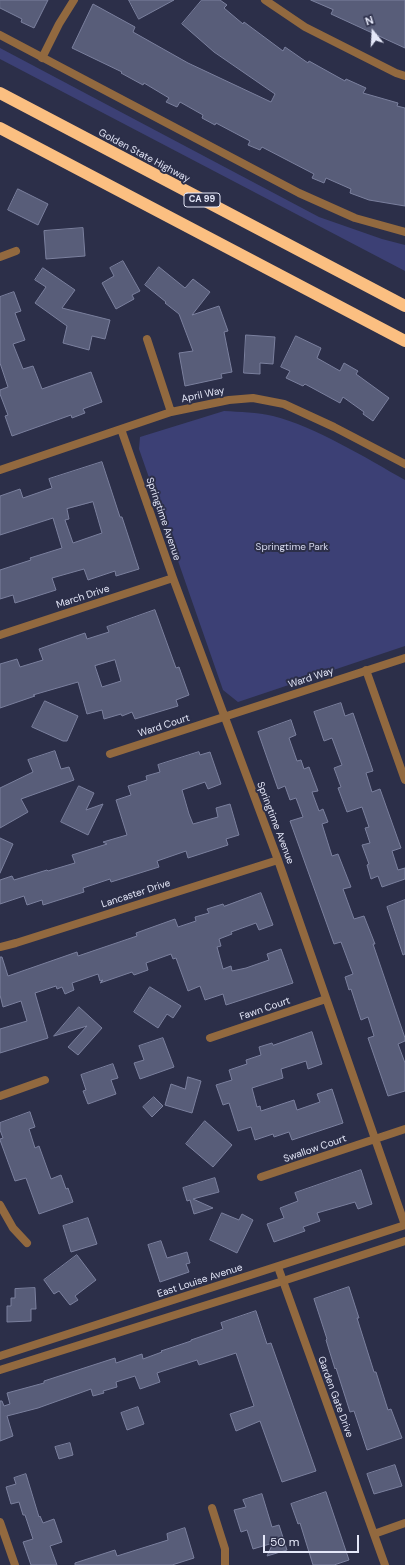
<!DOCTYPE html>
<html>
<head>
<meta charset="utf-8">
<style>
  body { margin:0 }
  #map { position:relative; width:405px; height:1565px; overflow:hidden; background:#2c2f49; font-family:"DM Sans",sans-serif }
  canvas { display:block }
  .north { position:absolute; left:353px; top:12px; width:40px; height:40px; -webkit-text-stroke:3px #2c2f49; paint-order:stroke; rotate:342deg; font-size:11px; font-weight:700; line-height:16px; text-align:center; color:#e4e7f8 }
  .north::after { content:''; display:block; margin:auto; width:14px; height:18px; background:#e4e7f8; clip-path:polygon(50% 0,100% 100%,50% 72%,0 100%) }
  .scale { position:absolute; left:263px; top:1535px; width:96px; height:18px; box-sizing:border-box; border:2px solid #e4e7f8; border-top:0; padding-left:5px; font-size:12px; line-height:14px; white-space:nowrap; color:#e4e7f8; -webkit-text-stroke:3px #2c2f49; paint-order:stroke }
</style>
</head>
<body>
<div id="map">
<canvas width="405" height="1565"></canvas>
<div class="north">N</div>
<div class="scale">50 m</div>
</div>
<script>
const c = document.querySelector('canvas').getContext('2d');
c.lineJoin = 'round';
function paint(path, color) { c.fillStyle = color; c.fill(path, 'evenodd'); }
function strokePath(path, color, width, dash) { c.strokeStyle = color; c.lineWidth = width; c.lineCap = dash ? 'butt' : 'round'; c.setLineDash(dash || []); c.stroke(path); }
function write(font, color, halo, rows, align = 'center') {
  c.font = font + ' "DM Sans",sans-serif'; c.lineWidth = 4; c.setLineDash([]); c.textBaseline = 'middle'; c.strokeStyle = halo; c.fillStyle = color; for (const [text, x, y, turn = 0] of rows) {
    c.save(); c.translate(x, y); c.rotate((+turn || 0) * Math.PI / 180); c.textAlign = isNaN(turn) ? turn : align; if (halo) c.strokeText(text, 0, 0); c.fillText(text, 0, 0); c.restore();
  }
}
paint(new Path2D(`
  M0 48 319 217 382 239 405 245V271L0 59Z
  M224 411C240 412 257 412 273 416 316 427 366 458 405 480V646L238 702 223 690 139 449 140 437Z`), '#3c4075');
const building = new Path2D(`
  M0 0H48L34 28 21 22 22 19 0 8Z
  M129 0H174L139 19Z
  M202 0H220L227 5 224 8 243 24 244 22 283 51 285 47 308 63 309 61 345 81 346 79 366 88 363 93 398 103 397 106 405 108V206L369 200 350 193 351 189 326 178 324 183 312 178 314 174 262 147 260 150 248 145 250 141 216 123 215 125 202 118 203 115 180 102 177 107 166 102 169 98 144 83 143 85 121 73 122 72 72 48 93 4 135 27 133 32 188 63 271 102 275 94 214 52 182 24Z
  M311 0H405V48L331 14 333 10Z
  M18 189 48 204 38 225 8 210Z
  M83 228 85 256 46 259 44 231Z
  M123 261 140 291 132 295 134 299 116 309 102 283 114 276 110 268Z
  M159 267 185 288 193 279 210 292 192 315 219 306 228 331 224 332 232 372 221 374 222 378 185 386 179 353 193 351 179 314 165 303 166 302 145 285Z
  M43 268 75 290 62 308 110 320 105 339 92 336 89 350 63 343 67 326 35 303 46 287 35 280Z
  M14 292 21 311 15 313 25 340 13 344 23 369 33 366 42 389 91 372 102 402 83 409 85 413 72 418 71 415 12 436 5 416 8 415 0 394V390L8 387 0 363V297Z
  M246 335 275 337 273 364 260 363V374L244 373Z
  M296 336 321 348 317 358 340 371 344 363 358 371 356 374 389 398 373 421 363 414 364 412 343 397 340 403 305 384 303 386 286 378 290 371 281 367Z
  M102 462 120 517H122L139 569 116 576 115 571 88 580 84 569 52 578 56 590 15 603 13 595 0 599V570L31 560 30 558 62 548 53 518 0 535V496L20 489 23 498 52 488 49 479ZM93 502 102 533 73 543 65 520 69 519 67 509Z
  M155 610 176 668 179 667 189 695 176 700 178 706 135 719 132 712 122 716 121 714 104 719 102 710 87 714 78 682 33 695 35 696 0 708V664L17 659 20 667 43 660 39 649 85 633 87 639 109 632 107 627ZM115 660 121 681 102 687 95 666Z
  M45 701 78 716 67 741H63L32 727Z
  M341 703 345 716 353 713 373 771 366 773 372 792 380 789 401 848 392 851 398 870 405 868V879L382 887 378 876 371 879 367 865 369 864 362 845 370 843 365 828 369 827 362 807 347 812 338 788 341 787 334 768 342 765 332 738 324 741 314 712Z
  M291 720 296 735 289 738 297 761 301 760 304 769 309 767 318 791 312 792 319 811 323 809 328 822 322 824 332 856 338 854 351 887 343 889 354 919 364 916 375 944H373L405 1038V1041L398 1044 405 1063V1091L388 1096 368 1038 374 1036 368 1017 361 1020 351 989 349 990 345 977 353 974 341 942 334 944 290 821 303 817 296 798 290 800 285 786 278 789 258 732Z
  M55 751 61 769 69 767 74 780 21 799 28 812 0 828V788L33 772 28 760Z
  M199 752 200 755 210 752 221 784 208 789 205 782 182 790 189 814 193 824 218 817 216 808 230 804 239 835 226 839 228 845 188 858 186 851 157 861 159 867 111 882 110 879 83 888 84 892 43 905 42 900 27 905 24 896 0 904V880L12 876 14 880 47 870 48 871 75 863 72 855 107 844 103 842 127 835 116 800 131 795 128 786 147 780 146 776 160 772 158 765Z
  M79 786 94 793 86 810 103 804 88 835 61 822Z
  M0 838 13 844 0 873Z
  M261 893 273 925 259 930 256 923 231 932 232 934 219 939 221 946 217 947 223 969 231 966 232 971 246 968 269 960 267 954 281 949 293 983 226 1005 223 994 205 1000 200 986 188 991 176 958 173 959 171 954 146 963 148 970 134 975 132 972 100 983 103 980 100 981 98 974 72 983 74 990 65 994 62 987 57 989 56 986 35 993 48 1038 0 1053V1029L27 1021 21 1001 3 1007 0 995V957H2L8 976 77 952 78 956 137 936 136 933 175 919 178 927 196 921 195 917 209 913 207 909 223 904 224 906Z
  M405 900V954L403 955 387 907Z
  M150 987 181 1006 173 1018 167 1014 158 1028 134 1012Z
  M79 1007 102 1028 78 1055 68 1047 87 1026 54 1036Z
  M312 1032 322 1064 308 1069 306 1061 281 1069 283 1078 252 1088 257 1107 260 1106 261 1111 294 1100 297 1110 320 1102 317 1094 332 1089 343 1123 292 1140 289 1132 274 1137 273 1134 255 1140 251 1127 238 1131 229 1103 223 1105 216 1085 232 1080 229 1070 247 1064 246 1060 261 1055 259 1047 272 1043 273 1045Z
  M163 1038 174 1067 140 1079 134 1063 144 1060 139 1046Z
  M113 1064 118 1078 111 1080 116 1094 88 1104 83 1091 86 1090 81 1075Z
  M188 1077 201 1081 192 1113 165 1105 171 1084 185 1089Z
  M154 1097 163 1106 152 1117 143 1107Z
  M30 1112 35 1127 29 1129 35 1148 39 1146 51 1179 61 1175 66 1189 68 1188 73 1202 39 1214 26 1178 15 1181 0 1140V1139L3 1138 0 1130V1123Z
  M205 1121 232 1145 213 1167 186 1144Z
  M361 1170 372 1204 358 1209 355 1202 317 1213 320 1221 303 1227 305 1231 274 1242 267 1224 284 1218 280 1208 298 1201 295 1193Z
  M215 1178 219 1192 193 1199 213 1208 194 1214 190 1200 187 1201 183 1188Z
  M222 1213 239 1220 242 1214 253 1220 237 1253 210 1240Z
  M88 1218 97 1244 71 1252 63 1226Z
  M161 1241 167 1258 187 1252 190 1263 186 1264 189 1272 160 1282 148 1245Z
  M77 1255 96 1280 75 1296 78 1300 70 1305 59 1291 54 1294 44 1280Z
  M349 1287 359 1318H357L374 1372H376L388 1410 391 1409 402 1438 367 1450 354 1411 350 1412 336 1368 335 1369 326 1340 327 1339 314 1299Z
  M35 1288 36 1309H31V1321L7 1322V1306H11V1298H15V1289Z
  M256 1311 267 1344 271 1343 316 1471 282 1482 260 1421 236 1431 230 1414 254 1406 236 1353 199 1365 197 1360 157 1373 160 1382 140 1389 135 1376 116 1382 117 1387 103 1391 104 1393 93 1396 91 1389 38 1408 7 1416 13 1436 0 1441V1401H2L4 1406 10 1404 7 1393 44 1383V1381L115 1358 116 1363 142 1354 143 1359 162 1352 161 1351 191 1341V1340L223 1329 221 1323Z
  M138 1407 144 1424 127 1430 121 1413Z
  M70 1443 73 1455 59 1459 55 1447Z
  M395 1465 402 1486 374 1494 367 1474Z
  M26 1474 39 1517 40 1516 43 1523 54 1519 62 1542 50 1546 57 1565H31L23 1542 33 1539 25 1515H23L19 1502 11 1504 6 1487 16 1484 14 1478Z
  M326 1492 349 1560 334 1565H313L300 1523 298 1524 291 1504Z
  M262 1494 272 1527 279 1525 287 1550 267 1556 273 1543 253 1549 247 1530 241 1532 234 1510 246 1507 243 1500Z
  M185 1528 194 1558 172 1565H75V1563L115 1550 117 1556 168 1540 167 1534Z`);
paint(building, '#585d79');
strokePath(building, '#7b809e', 1);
strokePath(new Path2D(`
  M265 0 305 27 396 73 405 76
  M0 35 299 193 355 218 405 232
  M42 58 59 24 74 0
  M0 257 16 251
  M147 339 171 412
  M121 429 173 578 278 860 405 1225
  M0 470 171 412 229 400 253 398 284 404 334 427 405 464
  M0 635 173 578
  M366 670 405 780
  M110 754 405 658
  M0 947 16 943 278 860
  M210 1038 326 999
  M0 1096 45 1080
  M261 1177 405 1129
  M0 1205 13 1228 27 1243
  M278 1267 385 1565
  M212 1508 225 1549V1565
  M0 1522 15 1565
  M374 1534 405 1523`), '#92693f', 8);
strokePath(new Path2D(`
  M0 1356 405 1225
  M0 1370 283 1281 405 1241`), '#92693f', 8);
strokePath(new Path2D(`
  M0 93 405 306
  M0 128 405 341`), '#fbbf81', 12);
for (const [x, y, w] of [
  [202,200,36]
]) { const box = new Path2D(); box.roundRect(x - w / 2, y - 7, w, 14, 3); c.fillStyle = '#2c2f49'; c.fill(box); strokePath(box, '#e4e7f8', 1); }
write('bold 9px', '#e4e7f8', null, [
  ["CA 99",202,200]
]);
write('10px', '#e4e7f8', '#2c2f49', [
  ["Golden State Highway",144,156,28],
  ["April Way",203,395,-12],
  ["Springtime Avenue",163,519,71],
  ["March Drive",83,597,-18],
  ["Ward Way",311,678,-18],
  ["Ward Court",164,726,-18],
  ["Springtime Avenue",275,823,69],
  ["Lancaster Drive",136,894,-18],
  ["Fawn Court",265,1009,-19],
  ["Swallow Court",315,1149,-19],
  ["East Louise Avenue",200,1281,-18],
  ["Garden Gate Drive",335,1397,70]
]);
write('10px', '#d6d9ee', '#2c2f49', [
  ["Springtime Park",292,547]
]);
</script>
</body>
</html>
